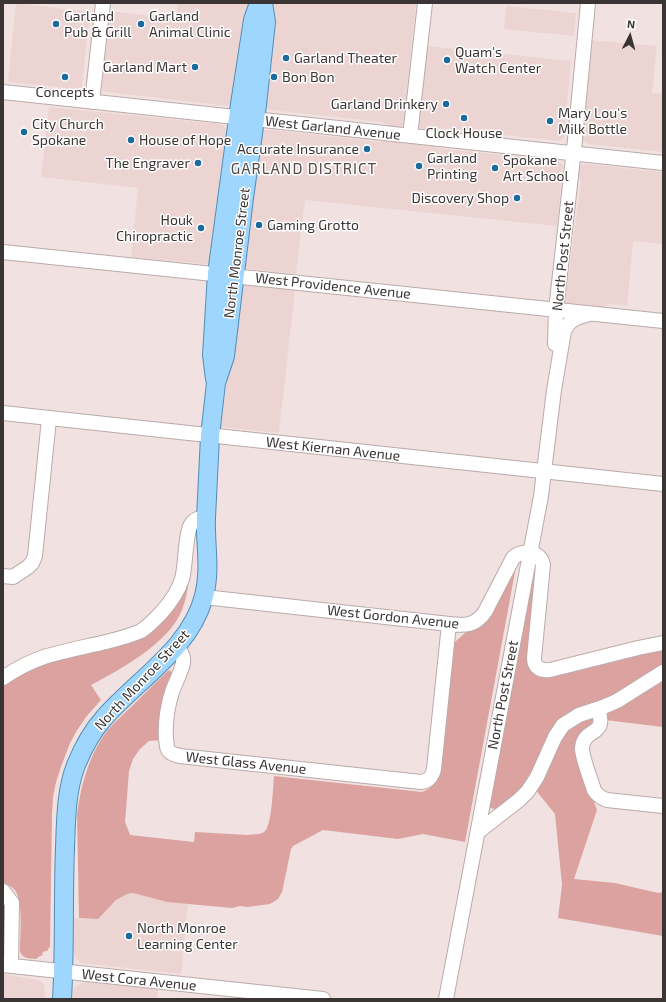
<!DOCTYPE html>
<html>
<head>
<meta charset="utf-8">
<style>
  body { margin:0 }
  #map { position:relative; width:666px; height:1002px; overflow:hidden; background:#f1e2e1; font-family:"Exo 2",sans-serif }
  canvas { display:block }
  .frame { position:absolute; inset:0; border:4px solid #3a3434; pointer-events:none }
  .north { position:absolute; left:610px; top:16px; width:40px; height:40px; -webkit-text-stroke:3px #fff; paint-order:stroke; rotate:6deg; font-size:11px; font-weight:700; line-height:16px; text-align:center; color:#3a3434 }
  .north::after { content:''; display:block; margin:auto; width:14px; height:18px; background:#3a3434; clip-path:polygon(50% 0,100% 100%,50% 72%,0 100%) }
</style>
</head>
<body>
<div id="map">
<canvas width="666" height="1002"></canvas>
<div class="frame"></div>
<div class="north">N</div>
</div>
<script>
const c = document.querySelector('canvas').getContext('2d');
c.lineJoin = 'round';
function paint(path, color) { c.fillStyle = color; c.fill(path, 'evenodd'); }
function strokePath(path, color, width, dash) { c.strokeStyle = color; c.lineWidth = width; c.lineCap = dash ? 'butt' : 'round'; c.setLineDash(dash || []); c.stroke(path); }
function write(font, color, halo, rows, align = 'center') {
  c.font = font + ' "Exo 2",sans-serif'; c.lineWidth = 3; c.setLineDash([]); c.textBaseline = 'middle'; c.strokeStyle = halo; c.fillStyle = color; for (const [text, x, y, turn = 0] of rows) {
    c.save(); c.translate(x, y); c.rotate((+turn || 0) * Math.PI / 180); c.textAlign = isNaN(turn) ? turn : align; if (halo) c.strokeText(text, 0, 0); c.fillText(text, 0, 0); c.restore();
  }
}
paint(new Path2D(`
  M16 3 90 12 82 86 81 88 76 89 8 82Z
  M178 3H250L232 104 227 106 106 92 103 91 102 87 110 11 176 19Z
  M273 3H416L403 125 402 126 400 127 390 126 381 122 271 110 266 108 264 101Z
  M506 6 576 13 574 36 504 29Z
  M589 40 657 46 652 93 663 94V152L588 144 583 141 582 140Z
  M427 46 571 61 564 137 563 139 562 140 558 141 438 128 430 130 422 129 419 127V123Z
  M49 107 220 124 225 127 229 131 211 262 208 264H204L131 257 138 188 41 177Z
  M264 130H271L381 142 388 139 430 144 437 148 558 161 563 165 557 226 305 200 296 274 248 269 244 266 261 132Z
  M586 164 663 172V244L633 241 627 306 609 304 603 307H600L563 303 564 296 566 293 581 182 578 172 579 168 580 166Z
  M248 284 295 289 279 433 221 427 238 292 242 286Z
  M133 893 167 902 188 904 181 974 81 963 75 958 74 954 73 918 98 919 116 900 127 894Z
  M3 902 5 908 4 946 3 954Z
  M3 974 38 980 44 984 45 999H3Z
  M87 982 158 989 157 999H72L73 992 75 987 82 983Z`), '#ecd4d3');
paint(new Path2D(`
  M192 552C190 571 189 592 182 610 169 643 121 669 91 685L101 700 86 717 76 732 70 743 62 764 56 782 53 797 52 814 50 946 47 951H45L42 953 43 955 40 956 36 959C29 958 22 959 20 951 20 937 24 899 14 889 11 886 6 884 3 882V683L21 672 148 630Z
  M514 560 515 572 465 842 423 834 398 839 323 830 293 846 291 849 282 892 278 899 270 904 247 907 240 906 232 908 167 902 133 893 127 894 116 900 98 919 79 918 77 815C81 785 89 755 107 731 114 722 123 715 131 707 144 694 156 682 169 670L172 672 163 696 160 715 161 740 149 741 140 749 133 759 129 771 125 822 130 835 194 842 195 832 248 835C252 834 260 835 264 832 272 827 273 786 274 776L422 792C432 788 434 784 438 776L449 650 456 641 485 615Z
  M536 562 528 660 531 671 542 676 663 648V727L605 720 581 733 574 750 597 810 574 879 615 883 658 893 663 892V936L558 918 562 885 555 814 534 788 495 809 490 808 489 800 532 566Z`), '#dba29f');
const minor = new Path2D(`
  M3 92 663 163
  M92 102 103 3
  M410 136 425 3
  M3 252 663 321
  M555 344 556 310 575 140 588 3
  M3 413 663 484
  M3 576 13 577 28 567 32 563 35 556 49 419
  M204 597 449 624C465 626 475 626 485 612L513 558C522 549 541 551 543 565L534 658C534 668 541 671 550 670L638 648 663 643
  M176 647C181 651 184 656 183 663 181 673 175 683 172 692 167 708 165 723 166 739 167 743 166 748 169 751 171 754 176 755 180 756L421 782C429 781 432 777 434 769L449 624
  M3 678C16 669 29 662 44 657 64 651 85 647 106 642 118 639 130 636 141 631 149 626 155 619 161 613 170 603 178 592 182 579 186 566 185 531 192 523 196 518 201 518 206 518
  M598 709C608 738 584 726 582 748 582 758 591 780 594 790 597 795 601 798 607 800L663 806
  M478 832 519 800 528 791 537 777 555 737 563 725 579 715 603 707 617 701 663 672
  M3 891 12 903 11 966
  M3 965 323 999
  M446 999 541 496 554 390 564 331C571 318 576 318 589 314`);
const major = new Path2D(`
  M215 379 212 355 217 274 240 104 253 20 259 3
  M62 999C65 949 63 898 65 848 66 820 66 791 76 765 83 748 92 731 104 718 137 680 191 648 204 596 211 569 205 545 206 518L210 436 216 383 225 356 244 198 257 105 266 22 263 3`);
strokePath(minor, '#baabaa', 16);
strokePath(major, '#528cb6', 20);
strokePath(minor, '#fff', 14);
strokePath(major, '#9fd6fd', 18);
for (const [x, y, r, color] of [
  [56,24,4,"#1b6b9c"],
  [141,24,4,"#1b6b9c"],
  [286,58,4,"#1b6b9c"],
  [447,60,4,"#1b6b9c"],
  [195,67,4,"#1b6b9c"],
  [65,77,4,"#1b6b9c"],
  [274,77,4,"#1b6b9c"],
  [446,104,4,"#1b6b9c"],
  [464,118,4,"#1b6b9c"],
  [550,121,4,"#1b6b9c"],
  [24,132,4,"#1b6b9c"],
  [131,140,4,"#1b6b9c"],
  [367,149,4,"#1b6b9c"],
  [198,163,4,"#1b6b9c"],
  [419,166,4,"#1b6b9c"],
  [495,168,4,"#1b6b9c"],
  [517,198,4,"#1b6b9c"],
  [259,225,4,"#1b6b9c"],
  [201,228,4,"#1b6b9c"],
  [129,936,4,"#1b6b9c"]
]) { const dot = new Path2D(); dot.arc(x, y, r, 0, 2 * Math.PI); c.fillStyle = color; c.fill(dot); strokePath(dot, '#fff', 1.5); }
write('14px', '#3a3434', '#fff', [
  ["Garland",64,16],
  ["Pub & Grill",64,32],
  ["Garland",149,16],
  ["Animal Clinic",149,32],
  ["Quam's",455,52],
  ["Watch Center",455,68],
  ["Garland Theater",294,58],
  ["Garland Mart",187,67,"right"],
  ["Bon Bon",282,77],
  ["Concepts",65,92,"center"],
  ["Garland Drinkery",438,104,"right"],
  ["Mary Lou's",558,113],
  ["Milk Bottle",558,129],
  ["City Church",32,124],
  ["Spokane",32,140],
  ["Clock House",464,133,"center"],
  ["House of Hope",139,140],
  ["Accurate Insurance",359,149,"right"],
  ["Garland",427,158],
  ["Printing",427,174],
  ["Spokane",503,160],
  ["Art School",503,176],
  ["The Engraver",190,163,"right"],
  ["Discovery Shop",509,198,"right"],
  ["Houk",193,220,"right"],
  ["Chiropractic",193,236,"right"],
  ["Gaming Grotto",267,225],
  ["North Monroe",137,928],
  ["Learning Center",137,944]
], 'left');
write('14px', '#3a3434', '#fff', [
  ["West Garland Avenue",333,128,6],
  ["North Monroe Street",237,253,-83],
  ["North Post Street",563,256,-84],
  ["West Providence Avenue",333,286,6],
  ["West Kiernan Avenue",333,449,6],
  ["West Gordon Avenue",393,617,6],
  ["North Monroe Street",142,680,-47],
  ["North Post Street",503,695,-79],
  ["West Glass Avenue",246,763,6],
  ["West Cora Avenue",139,980,6]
]);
c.letterSpacing = '1px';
write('15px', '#544847', '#fff', [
  ["GARLAND DISTRICT",304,169]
]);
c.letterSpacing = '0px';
</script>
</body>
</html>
